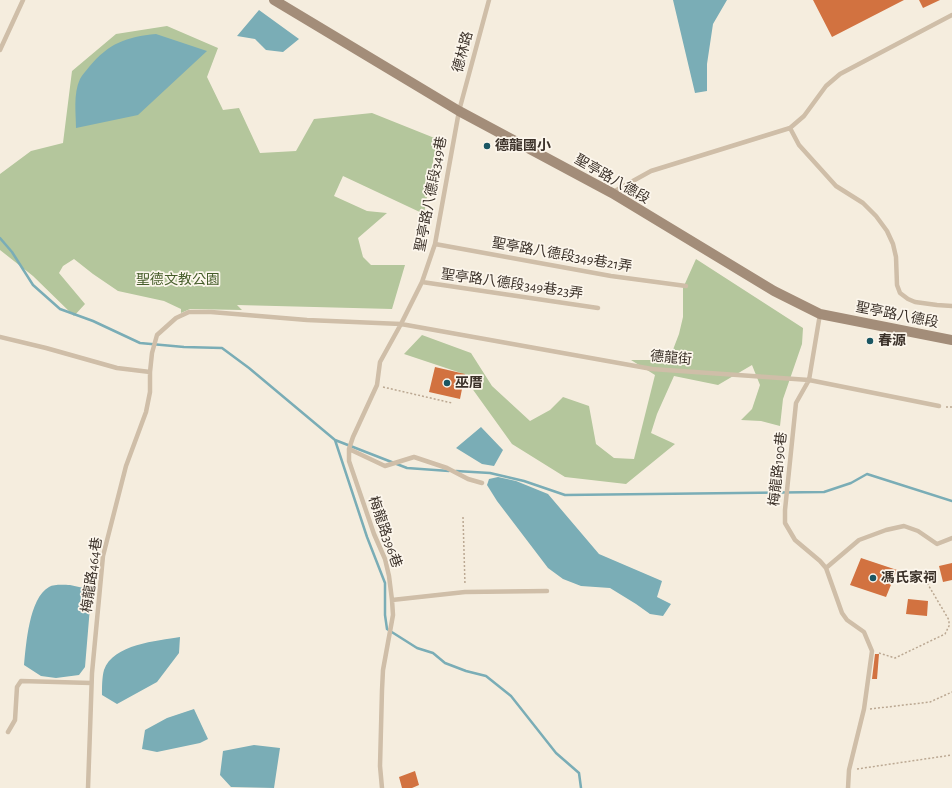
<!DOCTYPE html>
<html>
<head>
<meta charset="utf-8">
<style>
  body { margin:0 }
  canvas { display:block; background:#f5edde }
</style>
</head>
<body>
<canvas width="952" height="788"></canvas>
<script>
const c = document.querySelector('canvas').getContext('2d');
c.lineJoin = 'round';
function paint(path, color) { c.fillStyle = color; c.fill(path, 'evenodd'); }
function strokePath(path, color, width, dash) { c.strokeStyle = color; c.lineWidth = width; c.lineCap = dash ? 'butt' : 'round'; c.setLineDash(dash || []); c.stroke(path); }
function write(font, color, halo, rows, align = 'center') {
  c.font = font + ' "Alegreya Sans","Noto Sans TC",sans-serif'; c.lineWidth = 3.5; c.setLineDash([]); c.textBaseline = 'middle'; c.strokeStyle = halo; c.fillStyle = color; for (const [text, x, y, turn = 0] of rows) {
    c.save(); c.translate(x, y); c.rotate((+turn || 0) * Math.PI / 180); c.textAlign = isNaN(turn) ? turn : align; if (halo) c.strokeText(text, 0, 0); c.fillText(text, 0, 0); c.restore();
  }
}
paint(new Path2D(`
  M167 26 218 48 207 77 223 110 239 108 260 153 296 151 314 119 372 113 437 139 424 214 343 176 334 196 367 211 387 213 358 238 363 257 371 265H405L392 309 237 305 242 310 190 309 181 313V309L164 301 118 291 93 274 74 259 63 266 59 273 85 304 74 316 33 276 0 250V174L31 151 63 143 72 71 116 34Z
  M696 259 803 328 802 344 783 399 780 426 761 421 741 420 752 409 760 385 752 365 718 385 674 376 657 414 651 433 675 444 626 484 565 477 512 444 461 373 404 354 422 335 471 353 492 386 530 421 550 410 563 397 589 406 596 444 614 458 634 459 655 375 631 360H669L679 334 683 317V288Z`), '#b4c69c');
paint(new Path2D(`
  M673 0H727L713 24 707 64V91L695 93Z
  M259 10 299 39 283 52 266 50 255 39 237 36Z
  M156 34 207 51 138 115 76 128C76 113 73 94 80 79 82 75 86 71 89 67 109 43 126 37 156 34Z
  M481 427 503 450 494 466 482 464 456 448Z
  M498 477 516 481 548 494 599 554 662 581 657 597 671 604 663 616 650 614 636 604 610 588 581 586 563 579 548 568 497 501 487 485 489 479Z
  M70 585 88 589 91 595 85 667 79 675 56 678 41 676 24 665C26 645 29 598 49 587 54 584 64 585 70 585Z
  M180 637 179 653 157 682 117 704 102 695C102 687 102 677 104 670 113 644 157 641 180 637Z
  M194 709 208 739 200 743 157 752 142 749 145 730 167 718Z
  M254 745 280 748 274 788 231 787 220 775 223 751Z`), '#7aadb6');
strokePath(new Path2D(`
  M0 238 12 252 33 285 60 309 93 321 140 343 184 347 222 348 249 368 335 440 407 468 449 471
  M335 440 367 537 385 583V615L387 629 417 648 433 653 445 663 466 671 486 676 511 696 556 753 579 773 581 788
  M456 471 490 473 524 481 565 495 824 492 851 483 867 474 952 501`), '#7aadb6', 2.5);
paint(new Path2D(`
  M813 0H904L832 37Z
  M919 0H940L923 8Z
  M435 367 465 374 460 399 429 392Z
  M861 558 897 570 886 597 850 585Z
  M952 563V580L943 582 939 566Z
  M908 599 928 601 927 616 906 614Z
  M875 654H879L877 679H872Z
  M415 771 419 785 412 788H402L399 777Z`), '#d27240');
strokePath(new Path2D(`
  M383 387 452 403
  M946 407H952
  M463 517 465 585
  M879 653 895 658 945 634 949 626V620L920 571
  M870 709 930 702 952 692
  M857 769 952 755`), '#bba892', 1.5, [2, 2]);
strokePath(new Path2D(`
  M0 50 23 0
  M790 128 799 145 836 186 863 203 876 216 887 231 893 244 896 257 897 285 900 293 908 299 915 302 937 305 952 306
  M613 192 651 171 790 128 804 116 826 86 840 74 952 15
  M435 244 611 276 686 286
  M422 282 598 308
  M820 314 809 380 796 403 785 510V523L795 540 820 561 826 568 842 613 847 620 864 632 872 651 864 709 849 770 848 788
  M0 337 46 348 117 368 150 372
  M349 449 353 437 377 385 380 362 401 324 422 282 435 244 459 111 489 0
  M826 568 859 540 886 530 904 526 918 531 937 544 952 538
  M392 600 465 592 547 591
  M8 732 15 720 17 687 21 681 91 683
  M88 788 92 673 103 556 126 466 146 412 150 392V372L152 353 157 335 176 318 189 312H211L307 320 401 324 652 369 809 380 939 406
  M382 788 380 766 382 690 383 670 393 615 392 600 389 576 385 559 374 534 349 461V449L385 466 414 457 447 468 468 479 482 483`), '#cfbea8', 4.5);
strokePath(new Path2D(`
  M274 0 459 111 612 193 774 291 820 314 952 340`), '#a38d79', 10);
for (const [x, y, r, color] of [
  [487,146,4,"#1a5662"],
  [870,341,4,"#1a5662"],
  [447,383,4,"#1a5662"],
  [873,578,4,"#1a5662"]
]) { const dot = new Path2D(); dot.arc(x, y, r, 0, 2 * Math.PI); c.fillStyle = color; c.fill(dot); strokePath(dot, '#fcf6ec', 1.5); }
write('14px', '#3b3129', '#fcf6ec', [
  ["德林路",463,52,-75],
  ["聖亭路八德段",612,179,30],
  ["聖亭路八德段349巷",431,194,-79],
  ["聖亭路八德段349巷21弄",562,255,10],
  ["聖亭路八德段349巷23弄",512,284,8],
  ["聖亭路八德段",897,315,11],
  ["德龍街",671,358,5],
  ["梅龍路190巷",778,469,-84],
  ["梅龍路396巷",385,532,71],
  ["梅龍路464巷",92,575,-82]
]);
write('bold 14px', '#3b3129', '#fcf6ec', [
  ["德龍國小",495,146],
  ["春源",878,341],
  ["巫厝",455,383],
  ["馮氏家祠",881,578]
], 'left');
write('14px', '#455c2a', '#fcf6ec', [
  ["聖德文教公園",178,280]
]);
</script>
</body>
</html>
